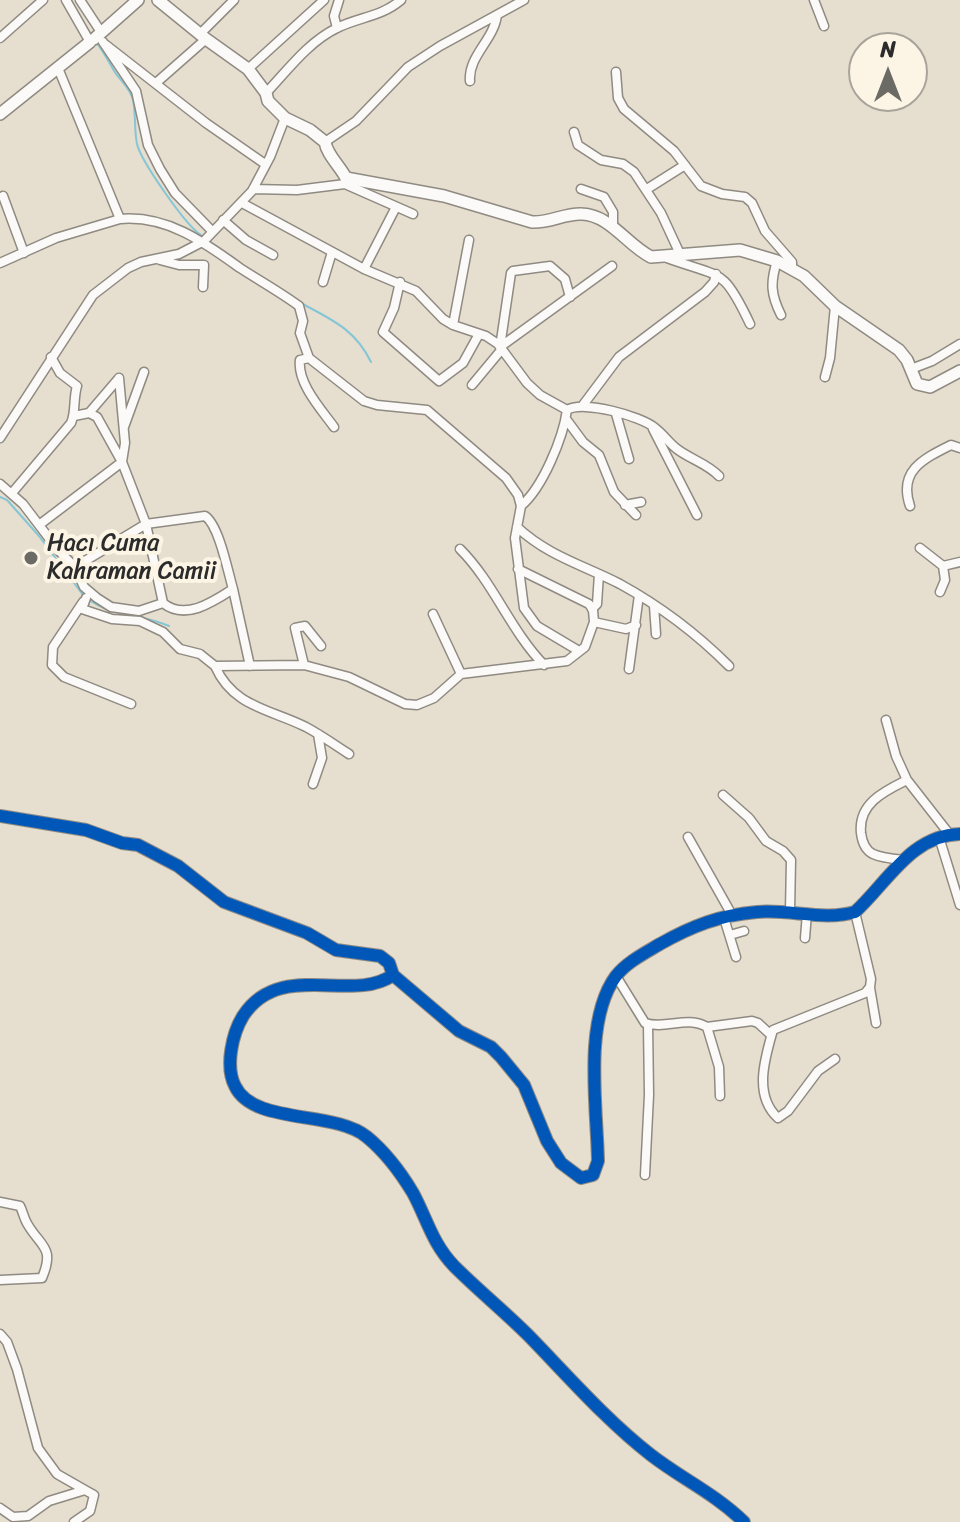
<!DOCTYPE html>
<html>
<head>
<meta charset="utf-8">
<style>
  body { margin:0 }
  #map { position:relative; width:960px; height:1522px; overflow:hidden; background:#e6dece; font-family:Sriracha,sans-serif }
  canvas { display:block }
  .north { position:absolute; left:848px; top:32px; width:80px; height:80px; box-sizing:border-box; background:#fcf5e5; border:2px solid #a8a49b; border-radius:50%; rotate:0deg; font-size:22px; font-weight:700; line-height:32px; text-align:center; color:#2b2b2b }
  .north::after { content:''; display:block; margin:auto; width:28px; height:36px; background:#6c6a64; clip-path:polygon(50% 0,100% 100%,50% 72%,0 100%) }
</style>
</head>
<body>
<div id="map">
<canvas width="960" height="1522"></canvas>
<div class="north">N</div>
</div>
<script>
const c = document.querySelector('canvas').getContext('2d');
c.lineJoin = 'round';
function strokePath(path, color, width, dash) { c.strokeStyle = color; c.lineWidth = width; c.lineCap = dash ? 'butt' : 'round'; c.setLineDash(dash || []); c.stroke(path); }
function write(font, color, halo, rows, align = 'center') {
  c.font = font + ' Sriracha,sans-serif'; c.lineWidth = 8; c.setLineDash([]); c.textBaseline = 'middle'; c.strokeStyle = halo; c.fillStyle = color; for (const [text, x, y, turn = 0] of rows) {
    c.save(); c.translate(x, y); c.rotate((+turn || 0) * Math.PI / 180); c.textAlign = isNaN(turn) ? turn : align; if (halo) c.strokeText(text, 0, 0); c.fillText(text, 0, 0); c.restore();
  }
}
strokePath(new Path2D(`
  M71 0 84 23
  M96 42C103 51 107 59 113 69 119 80 130 87 133 100 136 114 134 129 137 144 141 161 186 226 201 235
  M301 303C332 320 355 329 371 362
  M0 497 7 500 39 536 83 595
  M88 599C112 617 141 614 169 626`), '#85c6d6', 2);
const street = new Path2D(`
  M66 0 90 42 93 39
  M80 0 101 32
  M814 0 824 26
  M337 28 334 16 339 0
  M200 34 234 0
  M0 38 43 0
  M103 42 136 91 148 145 160 169 175 193 212 231
  M106 45 206 123 265 164
  M248 69 324 0
  M616 72 618 98 624 109 674 151 701 186 722 194 745 197 752 203 765 231 792 262V269
  M470 81C468 56 494 40 497 15
  M156 83 206 39
  M266 93C287 71 308 42 337 28 359 17 381 17 401 0
  M574 132 578 145 601 160 623 164 634 172 661 213 680 254
  M325 142 356 121 408 67 440 46 524 0
  M253 189 297 190 345 184 413 214
  M581 189 604 197 613 212V227
  M647 189 685 165
  M3 196 24 253
  M242 203 364 269 416 291 443 319 453 325 486 336 498 344 527 383 540 395 567 410C563 438 543 487 521 506
  M120 219C167 215 204 242 240 268 260 281 280 292 299 306L303 321 300 333 309 358 364 401 377 405 427 410 506 478 518 495 521 506 515 538 524 608 537 626 579 651
  M223 220 246 240 273 255
  M667 258C722 278 723 267 750 324
  M160 260 179 265H204L203 287
  M777 261C770 283 771 295 781 315
  M0 263 56 238 120 219 58 68
  M364 269 396 207
  M323 282 332 252
  M400 282 394 308 383 332 439 381 463 363 479 334
  M570 297 565 279 550 266 513 271 511 273 500 347 612 266
  M453 325 469 240
  M309 358 300 360C297 383 321 409 334 427
  M911 369 932 361 960 344
  M825 377 830 358 835 306
  M472 385 502 349
  M583 405 619 357 705 292 714 282 716 274
  M567 410C583 400 641 416 655 428 663 434 669 443 677 449 690 459 708 464 719 476
  M89 413 119 378
  M616 414 629 459
  M74 416 89 413 97 417 122 462 146 524 163 603
  M566 419 583 442 599 455 614 492 636 515
  M124 427 144 372
  M653 429 697 515
  M0 438 93 295 128 268 141 262 179 254 204 241 252 191 270 157 285 118
  M0 484 23 504 58 550 75 567 84 587 97 598 111 607 139 611 163 603C185 621 213 602 233 589 228 572 219 525 205 516L146 524 75 567
  M12 493 71 423C76 412 73 399 77 386L60 373 51 357
  M625 505 641 502
  M910 506C898 471 923 459 951 445L960 448
  M39 525 122 462 125 443 119 378
  M517 527C548 556 583 565 620 584 660 606 697 634 729 666
  M920 548 943 566 960 562
  M460 549C494 583 510 630 544 665
  M233 589 250 666
  M940 592 945 580 943 566
  M86 598 82 609 112 619 140 621 163 632 180 649 200 654 215 666 304 665 349 677 405 704 417 705 434 698 461 674 567 661 585 647 594 622 593 610 589 604 518 569
  M83 602 53 647 52 665 64 677 131 704
  M654 606 656 634
  M592 609 597 604 599 574
  M433 614 461 674
  M594 622 626 629 636 625
  M304 665 295 628 305 626 321 646
  M215 666C233 707 270 709 306 727 321 735 335 745 349 754
  M629 669 639 595
  M886 720 896 756 907 780 950 835
  M313 784 322 758 318 734
  M723 795 749 818 766 841 783 851 791 860 790 911
  M688 837 732 915
  M939 837 960 905
  M904 860C894 859 882 858 873 854 865 850 862 841 861 833 858 803 885 791 907 780
  M724 918 736 957
  M730 935 744 931
  M805 938 807 913
  M616 976 645 1023C666 1030 687 1015 707 1027L719 1067 720 1096
  M870 988 876 1023
  M707 1027 752 1021 758 1023 771 1035
  M835 1059 818 1071 788 1111 778 1118C753 1095 765 1058 773 1030L865 993 870 987 871 979 855 912
  M645 1175 649 1095 648 1024
  M0 1202 20 1206C23 1212 24 1219 28 1225 41 1247 55 1247 42 1278L0 1280
  M0 1334 7 1342 17 1369 38 1448 57 1474 85 1490
  M0 1508 13 1517 28 1516 49 1501 85 1490 94 1495 90 1511 74 1522`);
const secondary = new Path2D(`
  M158 0 206 39 248 69 266 93 268 101 285 118 310 130 325 142C327 155 340 166 346 178L444 196 532 222C550 223 565 213 582 214 610 215 627 245 651 257L740 250 777 261 804 276 835 306 899 350 907 360 917 384 930 387 960 371
  M94 39 138 0
  M0 114 90 42
  M0 816 86 830 122 843 138 845 178 866 224 902 307 933 336 950 380 956 389 963 393 975C352 1004 280 959 243 1016 232 1034 225 1067 235 1086 253 1125 334 1110 367 1137 384 1151 401 1173 413 1193 427 1219 432 1243 454 1266 478 1290 505 1312 529 1336 568 1376 607 1421 651 1455 682 1479 714 1493 744 1522
  M393 975 459 1031 491 1047 501 1057 524 1085 547 1141 561 1163 581 1178 593 1175 598 1161C597 1108 583 1021 616 976 627 962 645 953 660 944 692 926 720 915 757 912 789 909 825 921 855 912 887 883 911 835 960 834`);
strokePath(street, '#8f8a82', 11);
strokePath(secondary, '#8f8a82', 14);
strokePath(street, '#fbfaf8', 8);
strokePath(secondary, '#fbfaf8', 11);
strokePath(new Path2D(`
  M0 816 86 830 122 843 138 845 178 866 224 902 307 933 336 950 380 956 389 963 393 975C352 1004 280 959 243 1016 232 1034 225 1067 235 1086 253 1125 334 1110 367 1137 384 1151 401 1173 413 1193 427 1219 432 1243 454 1266 478 1290 505 1312 529 1336 568 1376 607 1421 651 1455 682 1479 714 1493 744 1522
  M393 975 459 1031 491 1047 501 1057 524 1085 547 1141 561 1163 581 1178 593 1175 598 1161C597 1108 583 1021 616 976 627 962 645 953 660 944 692 926 720 915 757 912 789 909 825 921 855 912 887 883 911 835 960 834`), '#0057b8', 12);
for (const [x, y, r, color] of [
  [31,558,8,"#6c6a64"]
]) { const dot = new Path2D(); dot.arc(x, y, r, 0, 2 * Math.PI); c.fillStyle = color; c.fill(dot); strokePath(dot, '#fcf5e5', 3); }
write('24px', '#2b2b2b', '#fcf5e5', [
  ["Hacı Cuma",47,544],
  ["Kahraman Camii",47,572]
], 'left');
</script>
</body>
</html>
